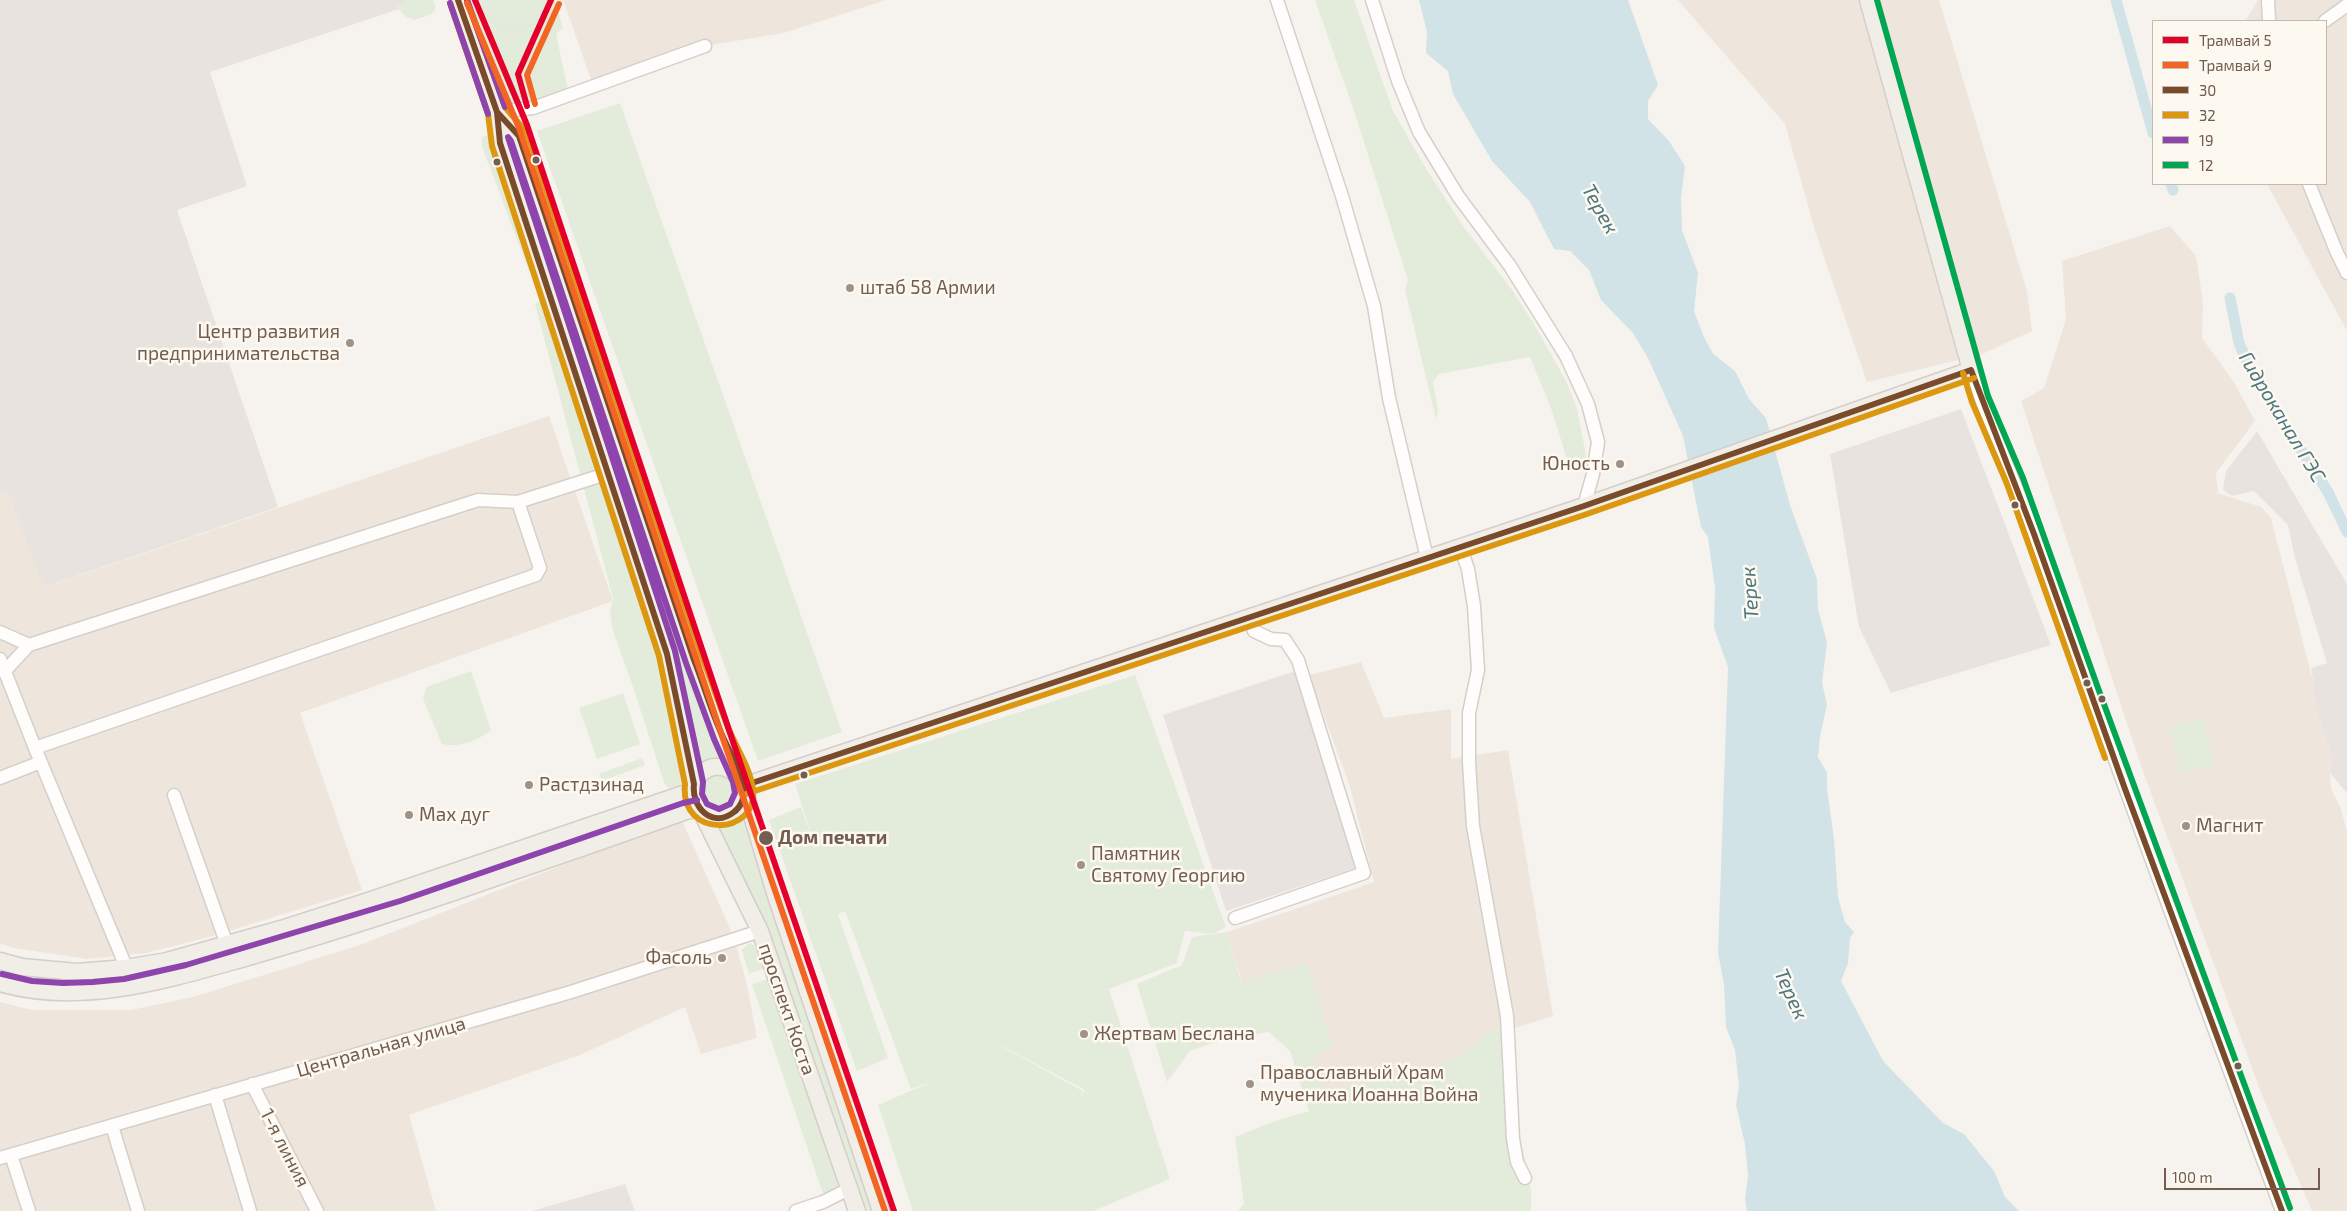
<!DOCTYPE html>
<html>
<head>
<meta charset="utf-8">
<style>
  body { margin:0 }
  #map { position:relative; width:2347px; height:1211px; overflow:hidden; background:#f6f3ee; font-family:"Exo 2",sans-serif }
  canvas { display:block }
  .legend { position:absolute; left:2152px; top:20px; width:175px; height:165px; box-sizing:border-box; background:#fdf8f0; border:1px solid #c5bab0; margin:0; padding:6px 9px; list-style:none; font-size:15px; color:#725d50 }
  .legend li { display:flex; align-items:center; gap:10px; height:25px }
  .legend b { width:25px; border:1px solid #c5bab0 }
  .scale { position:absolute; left:2164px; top:1168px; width:156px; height:22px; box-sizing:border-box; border:2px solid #725d50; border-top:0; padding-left:6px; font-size:15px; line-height:18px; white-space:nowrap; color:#725d50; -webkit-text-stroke:4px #fdf8f0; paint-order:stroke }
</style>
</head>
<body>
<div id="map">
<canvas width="2347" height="1211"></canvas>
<ul class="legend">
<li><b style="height:6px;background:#e4002b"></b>Трамвай 5</li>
<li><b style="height:6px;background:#f26522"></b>Трамвай 9</li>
<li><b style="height:6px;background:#7a4b2a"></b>30</li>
<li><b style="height:6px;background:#dc9710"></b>32</li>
<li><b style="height:6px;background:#8e44ad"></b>19</li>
<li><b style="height:6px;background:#00a651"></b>12</li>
</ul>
<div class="scale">100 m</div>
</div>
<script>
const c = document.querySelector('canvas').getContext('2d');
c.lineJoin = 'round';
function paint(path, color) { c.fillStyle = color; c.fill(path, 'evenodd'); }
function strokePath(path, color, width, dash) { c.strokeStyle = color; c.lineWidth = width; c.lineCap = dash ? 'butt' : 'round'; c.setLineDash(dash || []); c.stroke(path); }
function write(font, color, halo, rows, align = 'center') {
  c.font = font + ' "Exo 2",sans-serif'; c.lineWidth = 5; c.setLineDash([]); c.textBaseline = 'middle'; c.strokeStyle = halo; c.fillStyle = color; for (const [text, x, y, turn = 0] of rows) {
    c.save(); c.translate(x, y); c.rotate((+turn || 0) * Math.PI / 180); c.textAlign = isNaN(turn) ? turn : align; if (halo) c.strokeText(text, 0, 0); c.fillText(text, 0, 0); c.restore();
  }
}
paint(new Path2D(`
  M563 0H886L784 33 705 46 593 85Z
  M1678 0H1939L2027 291 2032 331 1980 355 1867 382 1816 234 1785 124Z
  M2258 0H2347V331L2267 184H2326V21H2245Z
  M2170 226 2196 256 2203 302 2202 338 2233 381 2255 421 2216 473 2218 493 2261 507 2271 518 2333 759 2330 773 2331 789 2341 809 2347 831V1211H2312L2263 1098 2140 763 2021 401 2044 388 2066 319 2062 261Z
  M549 416 613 601 300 713 362 890 209 937 146 953 87 959 13 948 0 943V494L7 491 45 587Z
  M1361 662 1384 718 1451 709V759L1508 750 1553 1016 1503 1032 1491 1029 1461 1057 1393 1079 1325 1092 1312 1056 1333 1048 1307 963 1242 983 1227 932 1374 882 1350 787 1309 675Z
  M681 818 733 935 746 980 757 1038 701 1054 685 1007 580 1055 409 1115 436 1211H0V1002L32 1010H131L193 997 360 945Z`), '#eee6dc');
paint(new Path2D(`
  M0 0H409L411 5 210 72 247 186 177 210 278 507 44 587 7 491 0 494Z
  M1961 409 2051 645 1891 693 1859 627 1830 454Z
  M2257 431 2347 584V793L2330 773 2333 759 2318 714 2311 668 2327 663 2295 558 2288 525 2254 491 2232 496 2223 490 2226 471Z
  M1295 671 1356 868 1226 911 1163 715Z
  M625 1184 635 1211H532Z`), '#e8e3de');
paint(new Path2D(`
  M404 0H433L436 8 432 14 414 20 406 17 395 6 405 3Z
  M467 0H555L563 28 556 34 568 90 535 104 508 106Z
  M1315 0H1354L1393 111 1424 165 1461 223 1512 290 1534 324 1565 379 1577 408 1587 460 1580 469H1570L1552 411 1530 357 1439 374 1433 382 1438 411 1436 419 1405 290 1408 280 1353 108Z
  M620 103 842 732 758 761 537 131Z
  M484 136H487L491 141 533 267 531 271H529L482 147V139Z
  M514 137 726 762 697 770 505 140Z
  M540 301 661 655 682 779 680 785 674 789 667 787 664 782 632 684 613 631 610 613 613 598 535 304Z
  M471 671 491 730C478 741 459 748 442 744L423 699 426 687Z
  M1135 675 1226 927 1213 934 1227 932 1241 982 1307 963 1333 1048 1312 1056 1325 1092 1393 1079 1461 1057 1491 1029 1503 1032 1518 1127 1531 1190V1211H1238L1244 1204 1235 1137 1272 1122 1309 1111 1290 1051 1269 1032 1224 1039 1190 1051 1167 1082 1137 984 1182 965 1192 937 1213 934 1185 931 1177 963 1109 989 1170 1179 1093 1211H913L878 1105 931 1082 911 1089 845 911 838 914 888 1058 857 1071 769 820 801 807 819 857 795 784ZM975 1032 1085 1090 1078 1099 1083 1091Z
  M623 693 640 744 597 759 579 708Z
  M2203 718 2214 764 2181 773 2169 726Z
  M642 758 645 765 602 781 599 774Z
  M702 791a16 16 0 1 1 32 0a16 16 0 1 1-32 0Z
  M743 810 873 1211H866L768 928 712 821Z
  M749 943 754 945 765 968 749 974 742 950Z
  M771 978 842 1189 826 1197 822 1191 752 984Z`), '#e3ecda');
paint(new Path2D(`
  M1419 0H1628L1658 85 1648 101V119L1669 141 1685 166 1681 198 1682 230 1698 273 1694 311 1704 337 1713 354 1735 371 1749 399 1766 418 1790 505 1817 579 1818 609 1827 643 1822 683 1827 705 1820 736 1818 757 1827 773V788L1834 839 1838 897 1845 922 1854 932 1850 938 1848 963 1841 981 1883 1061 1943 1123 1964 1134 1994 1171 2005 1197 2019 1211H1747L1745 1199 1748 1176 1745 1144 1736 1105 1739 1086 1735 1050 1726 1027 1724 984 1718 953 1728 667 1714 628 1715 588 1708 537 1701 527 1683 436 1649 360 1633 333 1601 300 1589 270 1570 251 1554 249 1530 202 1492 161 1453 94 1448 71 1426 53 1427 32Z`), '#d1e3e6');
strokePath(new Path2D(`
  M2116 0 2153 133
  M2171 184 2173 190
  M2230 298 2239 343 2251 371 2328 492 2347 532`), '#d1e3e6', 11);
const minor = new Path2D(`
  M1277 0 1342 196 1374 306 1389 398 1427 558
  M1372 0 1398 81 1419 132 1458 196 1510 266 1566 356 1588 404 1598 442 1593 474 1584 506
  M2268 0 2269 21
  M2325 21 2347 5
  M497 112 533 108 705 46
  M2309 184 2337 253 2347 273
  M1971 370C1989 426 2014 479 2034 534 2114 761 2198 986 2282 1211
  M1460 546 1468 569 1474 606 1478 670 1469 713V762L1473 826 1507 1016 1513 1139 1517 1162 1525 1178
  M0 632 29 645
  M0 659 35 748 134 986
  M4 672 29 645 478 500 518 502 609 473
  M35 748 536 575 540 568 518 502
  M0 778 41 762
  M174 795 227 945
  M1235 918 1364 873 1298 660 1285 640 1271 639 1254 631 1249 618
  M252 1084 317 1211
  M215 1095 250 1211
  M112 1126 138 1211
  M11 1155 29 1211
  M0 1158 571 992 760 931
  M796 1211 823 1202 849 1189`);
const major = new Path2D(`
  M458 0 497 112 500 143 667 654 694 784
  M497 112 519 136 694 660 722 736 742 782 775 893 881 1211
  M740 778C712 747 674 788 702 813 721 822 739 815 744 794
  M743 786 1584 506 1971 370 1868 0
  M702 813 760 931 857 1211
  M0 961 22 967 77 972 126 968 167 961 281 929 368 901 692 791
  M0 983C82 1007 170 979 248 957 318 937 386 915 454 892 531 865 609 839 686 811L698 809`);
strokePath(minor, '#d4cfc9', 15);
strokePath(major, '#d5cec8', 19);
strokePath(minor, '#fefdfc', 12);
strokePath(major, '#f1eee7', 16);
strokePath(new Path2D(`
  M477 4C482 10 487 18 493 22 514 39 537 26 549 6`), '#e5e3e6', 1);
strokePath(new Path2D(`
  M458 0 497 112
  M497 112 519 136 694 660C704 685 711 711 722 735 729 752 744 773 744 792 744 799 740 808 734 812 713 829 691 808 694 784L667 654 500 143Z
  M1971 370 2034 534 2125 789 2282 1211
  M743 786 1584 506 1971 370`), '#7a4b2a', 6);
strokePath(new Path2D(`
  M450 3 488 114 492 146 659 656 685 784C679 840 759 836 753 789 750 769 738 750 730 732 720 708 712 682 702 657L527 133 505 107 467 0
  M1963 373 1972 402 2007 484 2105 758
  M746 794 1587 514 1974 378`), '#dc9710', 6);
strokePath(new Path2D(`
  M467 0 505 107
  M450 3 488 114
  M508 137 511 141 686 663 714 739 733 782 735 793 730 804 719 809 707 804 702 794 703 782 675 651Z
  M2 974 32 981 63 983 93 982 124 979 186 965 400 901 683 803 697 800`), '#8e44ad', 6);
strokePath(new Path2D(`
  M1877 0 1988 396 2023 478 2098 688 2290 1208`), '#00a651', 6);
strokePath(new Path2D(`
  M475 0 527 125 729 730 894 1211
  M527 106 518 74 551 0`), '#e4002b', 6);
strokePath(new Path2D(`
  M467 3 519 128 721 733 885 1211
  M535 104 527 75 559 4`), '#f26522', 6);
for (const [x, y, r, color] of [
  [536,160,4.5,"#725d50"],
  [497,162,4.5,"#725d50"],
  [850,288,5,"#a09287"],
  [350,343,5,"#a09287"],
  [1620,464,5,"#a09287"],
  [2015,505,4.5,"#725d50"],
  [2087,683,4.5,"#725d50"],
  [2102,699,4.5,"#725d50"],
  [804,775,4.5,"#725d50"],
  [529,785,5,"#a09287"],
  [409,815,5,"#a09287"],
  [2186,826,5,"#a09287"],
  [766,838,8,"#725d50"],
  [1081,865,5,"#a09287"],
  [722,958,5,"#a09287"],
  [1084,1034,5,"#a09287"],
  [2238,1066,4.5,"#725d50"],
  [1250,1084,5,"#a09287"]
]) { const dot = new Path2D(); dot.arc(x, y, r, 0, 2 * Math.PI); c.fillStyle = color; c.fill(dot); strokePath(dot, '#fdf8f0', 2); }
write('19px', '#725d50', '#fdf8f0', [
  ["штаб 58 Армии",860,288],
  ["Центр развития",340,332,"right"],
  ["предпринимательства",340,354,"right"],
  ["Юность",1610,464,"right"],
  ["Растдзинад",539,785],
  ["Мах дуг",419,815],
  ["Магнит",2196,826],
  ["Памятник",1091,854],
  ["Святому Георгию",1091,876],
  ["Фасоль",712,958,"right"],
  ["Жертвам Беслана",1094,1034],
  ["Православный Храм",1260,1073],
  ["мученика Иоанна Война",1260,1095]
], 'left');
write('bold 19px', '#725d50', '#fdf8f0', [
  ["Дом печати",778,838]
], 'left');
write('19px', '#725d50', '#fdf8f0', [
  ["проспект Коста",787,1009,71],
  ["Центральная улица",381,1047,-16],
  ["1-я линия",285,1148,63]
]);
write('italic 20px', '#4c7782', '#fdf8f0', [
  ["Терек",1600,209,61],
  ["Гидроканал ГЭС",2282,417,59],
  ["Терек",1750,593,-94],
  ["Терек",1791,994,66]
]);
</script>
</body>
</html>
